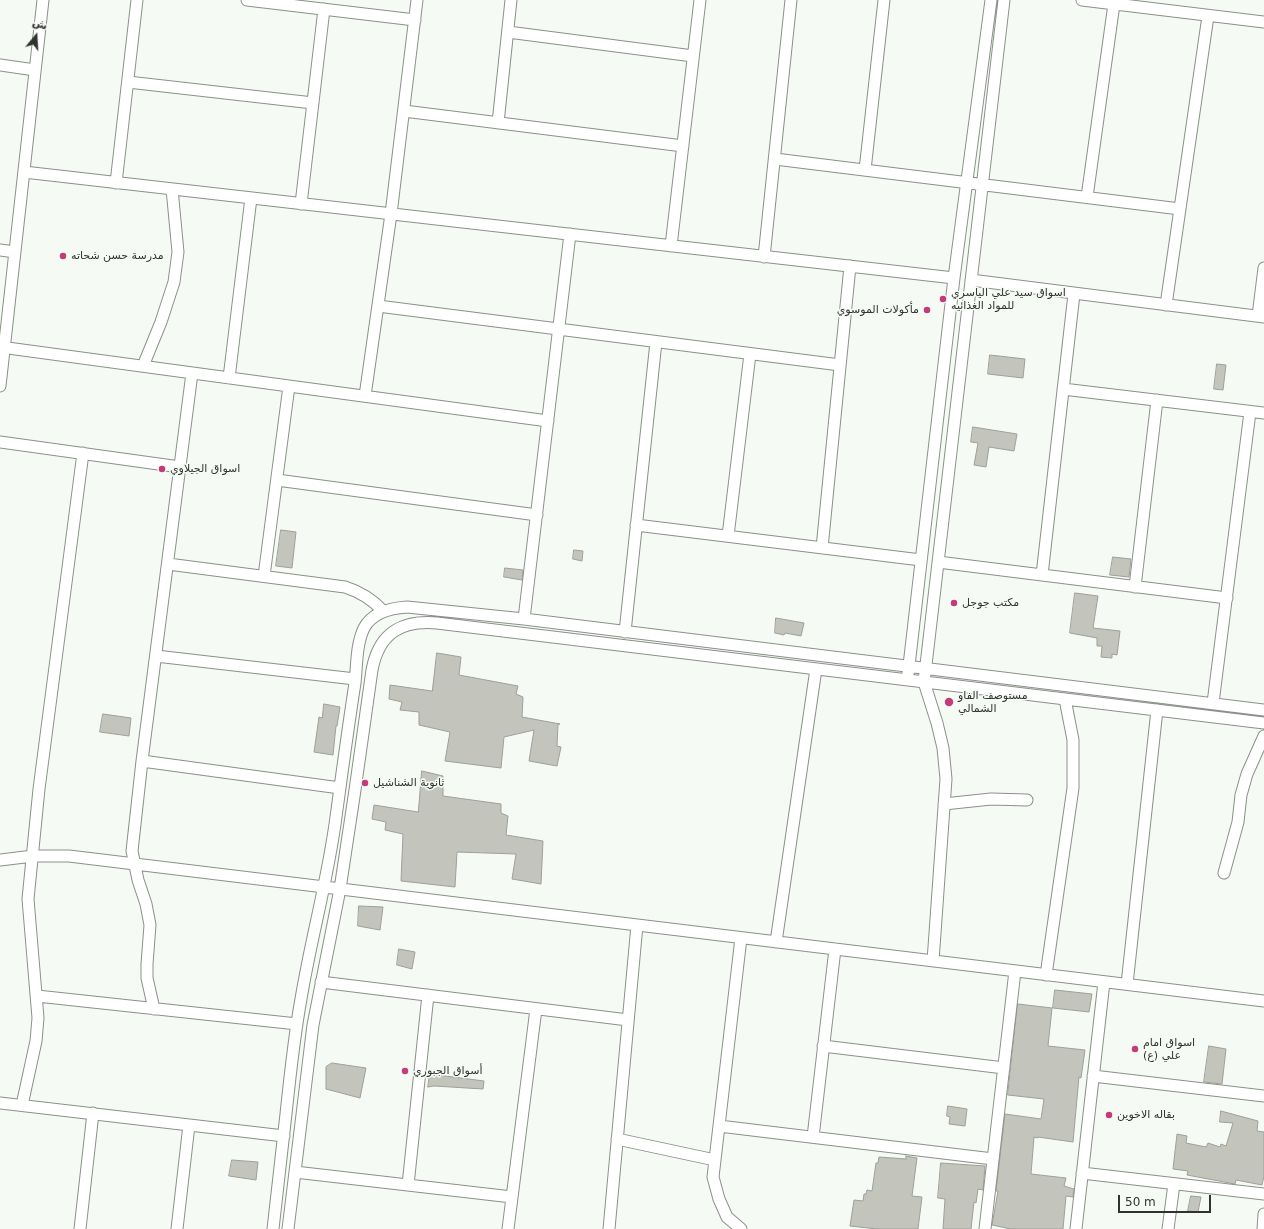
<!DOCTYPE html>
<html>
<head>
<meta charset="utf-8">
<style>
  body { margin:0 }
  #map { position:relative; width:1264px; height:1229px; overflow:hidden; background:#f5fbf4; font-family:"DejaVu Sans",Vazirmatn,sans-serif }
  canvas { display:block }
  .north { position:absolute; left:16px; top:16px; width:40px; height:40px; -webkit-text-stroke:3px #f5fbf4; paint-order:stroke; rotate:18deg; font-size:11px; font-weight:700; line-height:16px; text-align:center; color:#313331 }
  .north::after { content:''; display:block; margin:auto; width:14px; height:18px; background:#313331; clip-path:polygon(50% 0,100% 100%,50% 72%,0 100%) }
  .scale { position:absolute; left:1118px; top:1195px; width:93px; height:18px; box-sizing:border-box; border:2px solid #313331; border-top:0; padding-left:5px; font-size:12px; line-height:14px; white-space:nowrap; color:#313331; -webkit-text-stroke:3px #f5fbf4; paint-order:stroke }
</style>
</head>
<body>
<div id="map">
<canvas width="1264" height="1229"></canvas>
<div class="north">ش</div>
<div class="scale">50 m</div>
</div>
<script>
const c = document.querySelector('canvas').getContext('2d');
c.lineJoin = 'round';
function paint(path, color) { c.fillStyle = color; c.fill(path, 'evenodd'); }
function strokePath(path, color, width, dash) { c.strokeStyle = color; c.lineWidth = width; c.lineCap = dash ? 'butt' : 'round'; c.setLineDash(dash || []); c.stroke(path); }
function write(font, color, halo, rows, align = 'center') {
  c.font = font + ' "DejaVu Sans",Vazirmatn,sans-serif'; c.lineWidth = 3; c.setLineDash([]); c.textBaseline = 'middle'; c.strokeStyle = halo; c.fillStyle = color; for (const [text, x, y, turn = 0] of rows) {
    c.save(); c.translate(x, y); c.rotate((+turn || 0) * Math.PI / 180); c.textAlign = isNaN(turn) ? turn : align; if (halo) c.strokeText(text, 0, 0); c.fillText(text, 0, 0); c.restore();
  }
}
const building = new Path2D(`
  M990 355 1025 359 1023 378 988 374Z
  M1217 364 1226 365 1223 390 1214 389Z
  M973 427 1017 434 1014 451 989 447 986 467 974 465 978 443 971 442Z
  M281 530 296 532 292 568 276 566Z
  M574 550 583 551 582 561 573 559Z
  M1113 557 1131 559 1129 577 1110 575Z
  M505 568 523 570 522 580 504 577Z
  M1075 593 1098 596 1093 628 1120 631 1117 655 1112 654V658L1101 657 1102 646H1097V638L1070 633Z
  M776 618 804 623 801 636 785 633 784 635 775 633Z
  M437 653 461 657 459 675 518 686 516 694 523 697 522 717 560 724H558L557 746 561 747 557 766 529 761 534 730 504 737 501 768 445 761 450 732 419 725V712L400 710 402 702 389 699 390 685 432 691Z
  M324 704 340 707 337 726H336L333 755 314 752 319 717 322 718Z
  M103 714 131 718 129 736 100 732Z
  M422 771 443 776V796L501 804V813L508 816 506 835 543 841 541 884 512 879 516 854 457 852 455 887 401 881 403 834 385 830 386 822 372 819 374 805 418 812Z
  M359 906 383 907 380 930 358 926Z
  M399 949 415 952 412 969 397 965Z
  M1055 990 1092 994 1089 1012 1053 1008Z
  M1018 1004 1052 1008 1048 1046 1085 1050 1081 1078 1079 1077 1073 1142 1038 1137V1138L1034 1137 1031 1174 1066 1178 1064 1186 1074 1189 1073 1197 1066 1196 1063 1229H1011L992 1225 998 1191H996L1005 1114 1041 1119 1044 1099 1008 1095Z
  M1209 1046 1226 1049 1222 1084 1204 1082Z
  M332 1063 366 1068 360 1098 326 1089V1067Z
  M430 1074 484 1081 483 1089 434 1086 428 1087Z
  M948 1106 967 1109 965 1126 949 1124 950 1117 947 1116Z
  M1221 1111 1258 1121 1257 1131 1264 1132V1176L1262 1185 1236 1180 1235 1184 1187 1175 1188 1171 1173 1169 1177 1134 1187 1136 1186 1143 1206 1147 1208 1143 1220 1147 1221 1144 1226 1146 1233 1123 1220 1122Z
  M906 1156 917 1158 912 1196 922 1197 918 1229H877L850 1226 854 1200 863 1201 864 1194H866L867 1190 872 1191 876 1163H878L879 1157 906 1159Z
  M232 1160 258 1162 256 1180 229 1176Z
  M941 1163 985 1166 983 1190 978 1189 976 1203 974 1202 971 1229H943L945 1199 938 1198Z
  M1191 1196 1201 1197 1198 1212 1188 1211Z`);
paint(building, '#c3c4bc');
strokePath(building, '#9e9f98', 1);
const minor = new Path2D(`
  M247 0 415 20
  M1082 0 1264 22
  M508 32 693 56
  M0 65 35 70
  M128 82 313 103
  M404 111 683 146
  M498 123 511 0
  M775 159 1180 209
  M865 170 884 0
  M24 172 954 278
  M116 183 137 0
  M1087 197 1114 4
  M301 204 324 9
  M671 246 700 0
  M0 250 15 252
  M764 257 791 0
  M971 280 1264 317
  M1166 305 1208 16
  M378 306 840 365
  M1258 316 1264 268
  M0 347 548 421
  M143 366 161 322 174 282 178 252 172 189
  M229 378 251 198
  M0 386 43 0
  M1063 389 1264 413
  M365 396 391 214 417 0
  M0 442 180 467
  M277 480 537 515
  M636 525 921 560
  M728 536 750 354
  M822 548 850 266
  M938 562 1227 598
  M168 564 345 587C361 592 372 599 383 611
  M1042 575 1074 294
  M264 576 289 386
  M1135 587 1157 400
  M524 619 570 234
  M625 632 656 342
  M156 656 355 679
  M908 674 954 278 991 0
  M1213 703 1250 412
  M142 761 340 788
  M944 804 991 799 1027 800
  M0 860 33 856H69L1264 1001
  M1224 873 1238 822 1241 795 1247 774 1264 736
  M741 938 713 1177 719 1199 727 1217 741 1229
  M776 942 816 669
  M933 961 946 779 943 748 937 723 924 682 1004 0
  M1046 975 1073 788V740L1065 699
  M321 982 628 1020
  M1127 984 1157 710
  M37 996 297 1024
  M154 1009 147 978V964L150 925 146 904 138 880 132 851 142 761 192 373
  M823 1046 1004 1068
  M1093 1076 1264 1096
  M0 1103 284 1136
  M22 1105 36 1041 38 1018 28 899 39 789 83 453
  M719 1126 993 1159
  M813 1137 835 949
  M617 1139 715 1160
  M295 1172 512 1197
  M1082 1173 1264 1194
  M408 1185 428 995
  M80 1229 93 1113
  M177 1229 189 1125
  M273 1229C277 1191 282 1152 286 1114 290 1076 294 1037 301 999 311 938 328 879 336 817 342 773 348 728 355 683 357 665 356 645 364 628 372 613 391 608 407 607L524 619 1264 710
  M288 1229 313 1025 340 889 355 790 372 670C379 633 401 620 437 623L1264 723
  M508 1229 536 1009
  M609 1229 637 925
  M985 1229 1015 971
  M1076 1229 1104 982
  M1168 1229 1174 1184
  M1263 1229 1264 1214`);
strokePath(minor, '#8b908a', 13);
strokePath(minor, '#fff', 11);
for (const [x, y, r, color] of [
  [63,256,4,"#c33b7a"],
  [943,299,4,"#c33b7a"],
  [927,310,4,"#c33b7a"],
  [162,469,4,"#c33b7a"],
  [954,603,4,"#c33b7a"],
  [949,702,5,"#c33b7a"],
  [365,783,4,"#c33b7a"],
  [1135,1049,4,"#c33b7a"],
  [405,1071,4,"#c33b7a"],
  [1109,1115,4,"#c33b7a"]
]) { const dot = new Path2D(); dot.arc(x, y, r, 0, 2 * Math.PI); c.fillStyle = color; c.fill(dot); strokePath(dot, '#f5fbf4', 1.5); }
write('11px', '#313331', '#f5fbf4', [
  ["مدرسة حسن شحاته",71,256],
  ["اسواق سيد علي الياسري",951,293],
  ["للمواد الغذائيه",951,306],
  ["مأكولات الموسوي",919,310,"right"],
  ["اسواق الجيلاوي",170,469],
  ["مكتب جوجل",962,603],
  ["مستوصف الفاو",958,696],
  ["الشمالي",958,709],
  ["ثانوية الشناشيل",373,783],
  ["اسواق امام",1143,1043],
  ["علي (ع)",1143,1056],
  ["أسواق الجبوري",413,1071],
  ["بقاله الاخوين",1117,1115]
], 'left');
</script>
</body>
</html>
